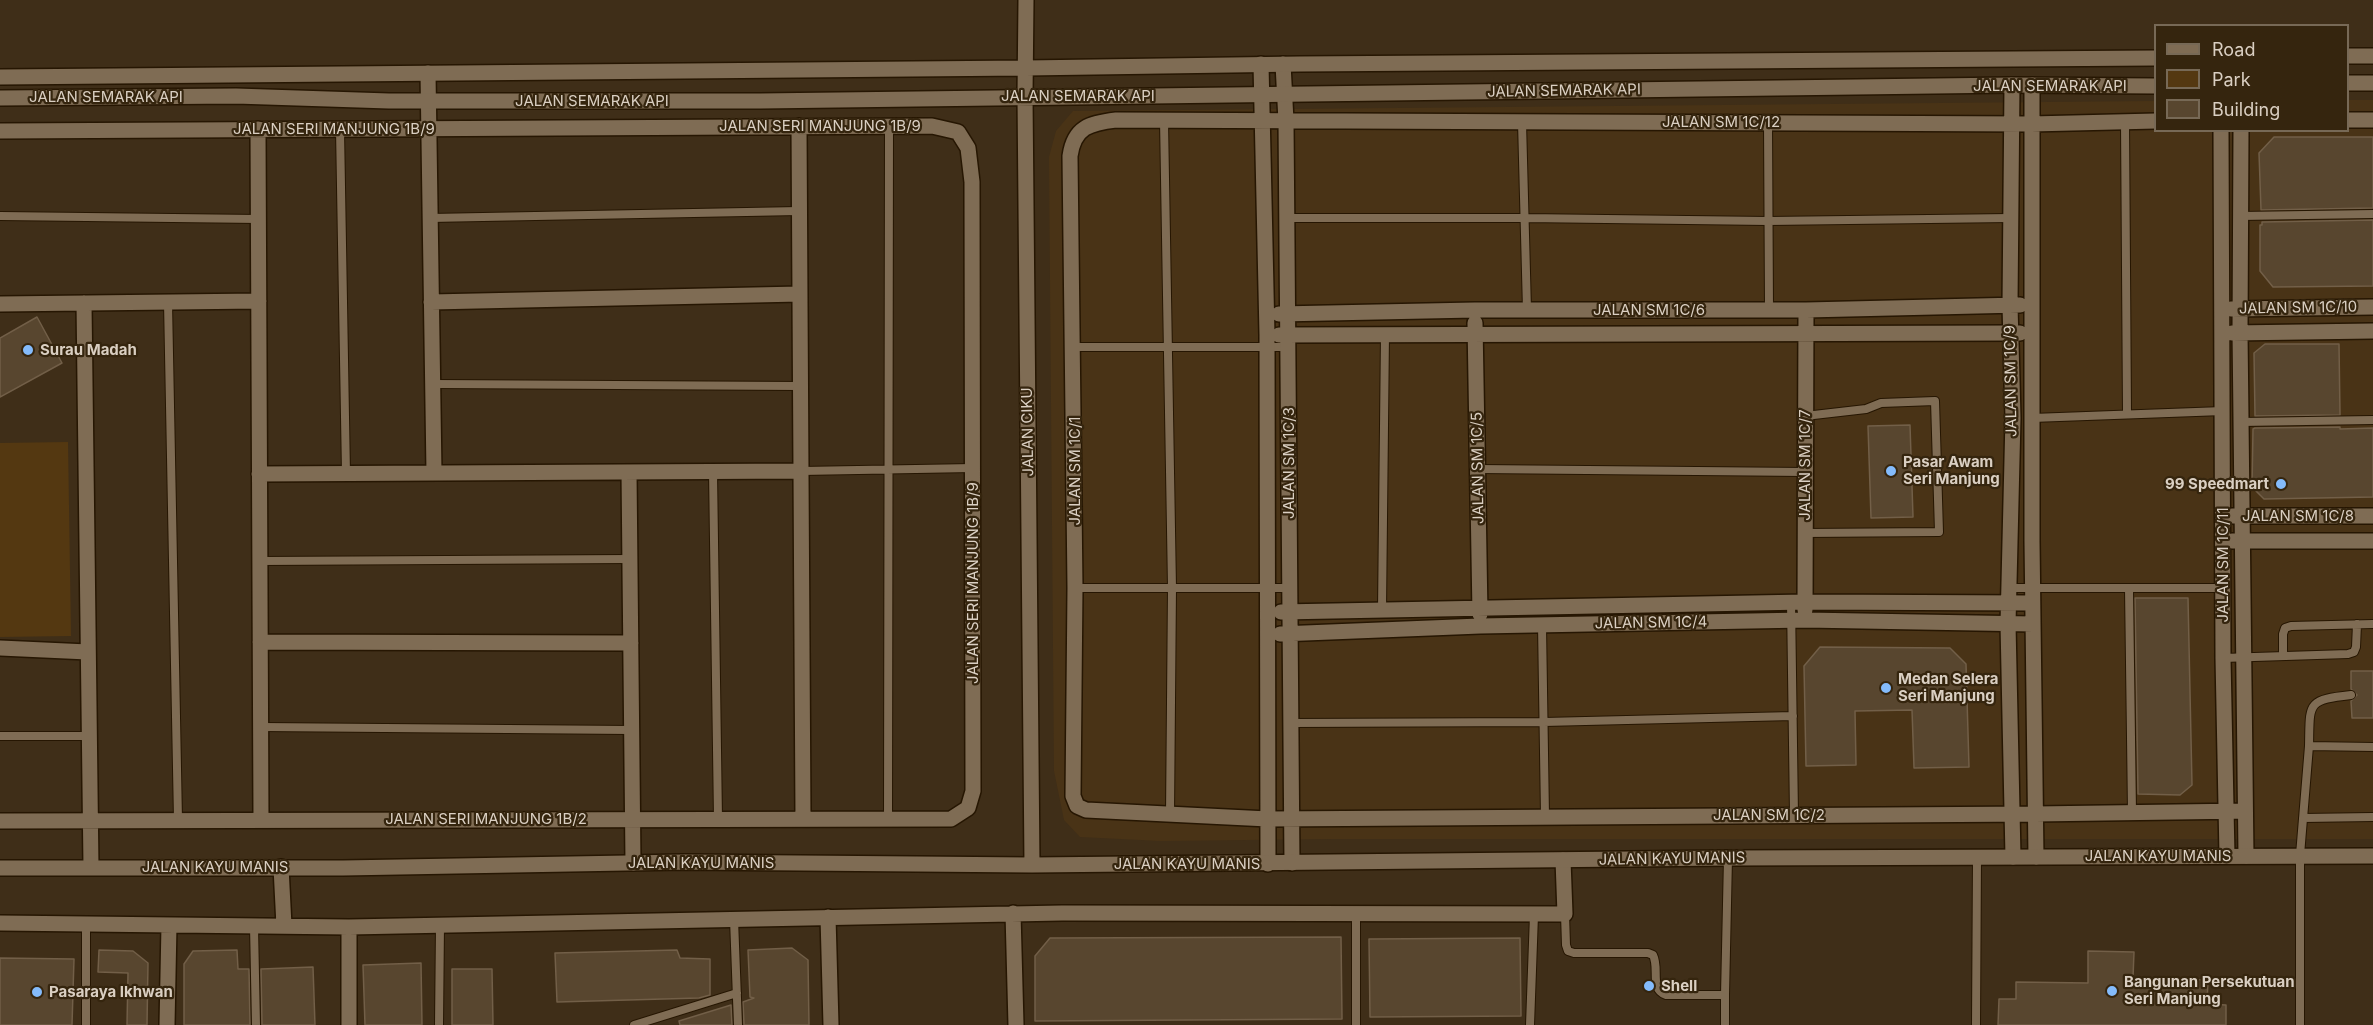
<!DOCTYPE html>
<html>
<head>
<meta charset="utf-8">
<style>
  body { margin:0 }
  #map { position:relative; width:2373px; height:1025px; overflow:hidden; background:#3f2e18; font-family:Inter,sans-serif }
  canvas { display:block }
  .legend { position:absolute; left:2154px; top:24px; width:195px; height:108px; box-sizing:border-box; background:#35250e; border:2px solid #776956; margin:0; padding:8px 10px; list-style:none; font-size:18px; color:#dacfc2 }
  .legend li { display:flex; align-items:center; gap:12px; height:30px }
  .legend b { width:30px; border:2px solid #776956 }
</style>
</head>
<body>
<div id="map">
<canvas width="2373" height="1025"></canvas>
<ul class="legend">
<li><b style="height:8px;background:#7f6c54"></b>Road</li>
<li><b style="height:16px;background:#543811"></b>Park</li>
<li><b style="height:16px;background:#58462f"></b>Building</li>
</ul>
</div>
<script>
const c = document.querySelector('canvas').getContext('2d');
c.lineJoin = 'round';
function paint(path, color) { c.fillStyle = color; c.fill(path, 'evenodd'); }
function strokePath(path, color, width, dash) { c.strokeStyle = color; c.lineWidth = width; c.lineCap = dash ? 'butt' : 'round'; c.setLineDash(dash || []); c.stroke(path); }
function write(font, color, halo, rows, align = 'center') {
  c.font = font + ' Inter,sans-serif'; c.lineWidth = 4.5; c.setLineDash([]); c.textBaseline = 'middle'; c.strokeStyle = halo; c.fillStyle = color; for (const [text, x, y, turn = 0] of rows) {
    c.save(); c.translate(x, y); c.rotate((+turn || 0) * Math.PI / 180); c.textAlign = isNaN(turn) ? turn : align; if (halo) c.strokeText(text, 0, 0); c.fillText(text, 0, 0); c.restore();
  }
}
paint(new Path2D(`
  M2348 100H2373V839H1332L1161 841 1080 837 1064 820 1054 771 1049 157 1056 131 1073 111 2155 101 2156 130H2348Z`), '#493316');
paint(new Path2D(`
  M68 442 71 636 0 637V443Z`), '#543811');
const building = new Path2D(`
  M2274 137H2373V208L2261 210 2259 153Z
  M2373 220V286L2273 287 2260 271V225H2262V222Z
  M37 317 62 363 0 397V338Z
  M2265 344H2339L2340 415 2255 416 2254 353Z
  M1910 425 1913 517 1871 518 1868 426Z
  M2340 427V429L2373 428V497L2264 499 2252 487 2253 429 2255 428Z
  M2135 598H2188L2192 785 2180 795 2138 794Z
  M1820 647 1950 648 1966 664 1969 767 1914 768 1912 710 1855 711 1856 765 1806 766 1804 666Z
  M2351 671H2373V718H2352L2351 701 2357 695 2351 689Z
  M1341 937 1342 1019 1035 1021V956L1050 938Z
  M1520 938 1521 1016 1370 1017 1369 939Z
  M792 948 808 960 809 1025H744L743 1002 754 998 750 997 748 950Z
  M99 950 133 951 148 963 147 1025H127L128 973 98 972Z
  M237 950 238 969H249L250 1025H184V964L193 951Z
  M677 950 680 958 710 959V995L699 998 557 1002 555 953Z
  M2088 951 2134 952 2133 978 2208 980 2207 1004 2226 1005V1025H1998L1999 999H2016V982L2088 983Z
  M0 958 74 959 72 1025H0Z
  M421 963 422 1025H365L363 965Z
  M313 967 315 1025H262L261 969Z
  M452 969H492L493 1025H452Z
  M731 1005 732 1025H680L679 1021Z`);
paint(building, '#58462f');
strokePath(building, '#725f48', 1.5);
const service = new Path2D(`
  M1164 120 1172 588 1170 815
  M1522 122 1527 310
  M1768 122 1769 310
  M2125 122 2127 414
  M340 129 346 474
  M0 216 259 219
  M2240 216 2373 214
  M430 218 799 211
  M1287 218H1525L1768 221 2010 218
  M168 302 178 820
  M1074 347H1288
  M433 384 800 386
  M2032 418 2223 411
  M2241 422 2373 420
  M1478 469 1805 472
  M713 471 718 819
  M801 471 973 468
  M1805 533 1939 532 1935 401 1881 403 1866 409 1805 416
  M260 561 630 559
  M1075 588H1289
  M2009 588H2223
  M2129 589 2132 812
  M1791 602 1794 815
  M1382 610 1385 334
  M1542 625 1545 816
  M2283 656V634L2285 628 2291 626 2373 624
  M2223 658 2348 654 2354 652 2356 647 2357 624
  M1291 723 1544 722 1793 716
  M261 727 631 730
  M0 736H89
  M2309 746C2310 703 2306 700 2351 695
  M888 818 889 126
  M2303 818 2373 817
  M1565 914 1566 945 1568 951 1574 953H1648L1653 955C1660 969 1649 989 1666 995H1725L1728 858
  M734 919 738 1025
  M254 926 256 1025
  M1725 995V1025
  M86 1025V924
  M439 1025 440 925
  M634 1025 737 993
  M1356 1025V913
  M1530 1025 1534 915
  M1976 1025 1977 857
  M2300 1025V855L2309 746 2373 747`);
const minor = new Path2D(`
  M1261 64 1267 335 1268 864
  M1283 64 1286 121 1292 863
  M428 73 434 473
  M2012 85 2010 305 2013 418 2008 624 2013 857
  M2032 85V541L2036 857
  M2348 120H2373
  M2156 121 2031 124 1116 120C1090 123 1074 127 1070 156L1075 588 1073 796 1077 806 1086 810 1268 819 2035 814 2245 811
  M799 126 803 818
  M258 129 261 820
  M2221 130 2223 658 2227 856
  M2241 130 2240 332 2246 856
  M0 131 932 126 958 132 968 148 972 182 973 791 968 808 951 819 0 821
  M431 302 800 294
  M84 303 91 867
  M0 304 259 301
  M2231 309 2373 307
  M1279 314 1475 310H1806L2020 305
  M1475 323 1480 614
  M2232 333 2373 331
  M1279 335 2020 333
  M629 472 633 863
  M259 474 801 471
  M2232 516H2373
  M2232 541H2373
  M1805 610 1806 310
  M1281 612 1805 602 2032 603
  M1280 634 1480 626 1805 620 2033 624
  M260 642 631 643
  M0 648 88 652
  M281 867 284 926
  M1013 913 1016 1025
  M828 917 831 1025
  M0 923 349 927 1062 913 1565 914 1563 860
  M349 927V1025
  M167 1025 169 925`);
const tertiary = new Path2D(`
  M1026 0 1025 96 1032 865
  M2348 56H2373
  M0 77 1026 68 1300 64 2156 58
  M2348 83H2373
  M0 98 236 96 389 101H760L2012 85 2156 86
  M0 868H343L684 862 1032 865 1728 858 2373 856`);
strokePath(service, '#261602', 10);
strokePath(minor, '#261602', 18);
strokePath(tertiary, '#261602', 18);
strokePath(service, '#7f6c54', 8);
strokePath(minor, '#7f6c54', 15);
strokePath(tertiary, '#7f6c54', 15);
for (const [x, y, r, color] of [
  [28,350,6,"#84bbfb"],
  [1891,471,6,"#84bbfb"],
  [2281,484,6,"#84bbfb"],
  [1886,688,6,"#84bbfb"],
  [1649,986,6,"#84bbfb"],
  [2112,991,6,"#84bbfb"],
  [37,992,6,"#84bbfb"]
]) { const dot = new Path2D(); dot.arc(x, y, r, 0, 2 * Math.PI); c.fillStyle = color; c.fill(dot); strokePath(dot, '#35250e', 2); }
write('15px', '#dacfc2', '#35250e', [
  ["JALAN SEMARAK API",2050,86],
  ["JALAN SEMARAK API",1564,91,-1],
  ["JALAN SEMARAK API",1078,96],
  ["JALAN SEMARAK API",106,97],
  ["JALAN SEMARAK API",592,101],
  ["JALAN SM 1C/12",1721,122],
  ["JALAN SERI MANJUNG 1B/9",820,126],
  ["JALAN SERI MANJUNG 1B/9",334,129],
  ["JALAN SM 1C/10",2298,308,-1],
  ["JALAN SM 1C/6",1649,310],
  ["JALAN SM 1C/9",2011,381,-91],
  ["JALAN CIKU",1028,432,-91],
  ["JALAN SM 1C/3",1289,463,-90],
  ["JALAN SM 1C/7",1805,465,-90],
  ["JALAN SM 1C/5",1478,468,-91],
  ["JALAN SM 1C/1",1075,471,-90],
  ["JALAN SM 1C/8",2298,516],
  ["JALAN SM 1C/11",2223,565,-90],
  ["JALAN SERI MANJUNG 1B/9",973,583,-90],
  ["JALAN SM 1C/4",1651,623,-1],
  ["JALAN SM 1C/2",1769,815],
  ["JALAN SERI MANJUNG 1B/2",486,819],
  ["JALAN KAYU MANIS",2158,856],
  ["JALAN KAYU MANIS",1672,859,-1],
  ["JALAN KAYU MANIS",701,863],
  ["JALAN KAYU MANIS",1187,864],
  ["JALAN KAYU MANIS",215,867]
]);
write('bold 15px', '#dacfc2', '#35250e', [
  ["Surau Madah",40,350],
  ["Pasar Awam",1903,462],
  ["Seri Manjung",1903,479],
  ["99 Speedmart",2269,484,"right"],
  ["Medan Selera",1898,679],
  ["Seri Manjung",1898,696],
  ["Bangunan Persekutuan",2124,982],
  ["Seri Manjung",2124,999],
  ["Shell",1661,986],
  ["Pasaraya Ikhwan",49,992]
], 'left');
</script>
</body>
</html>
